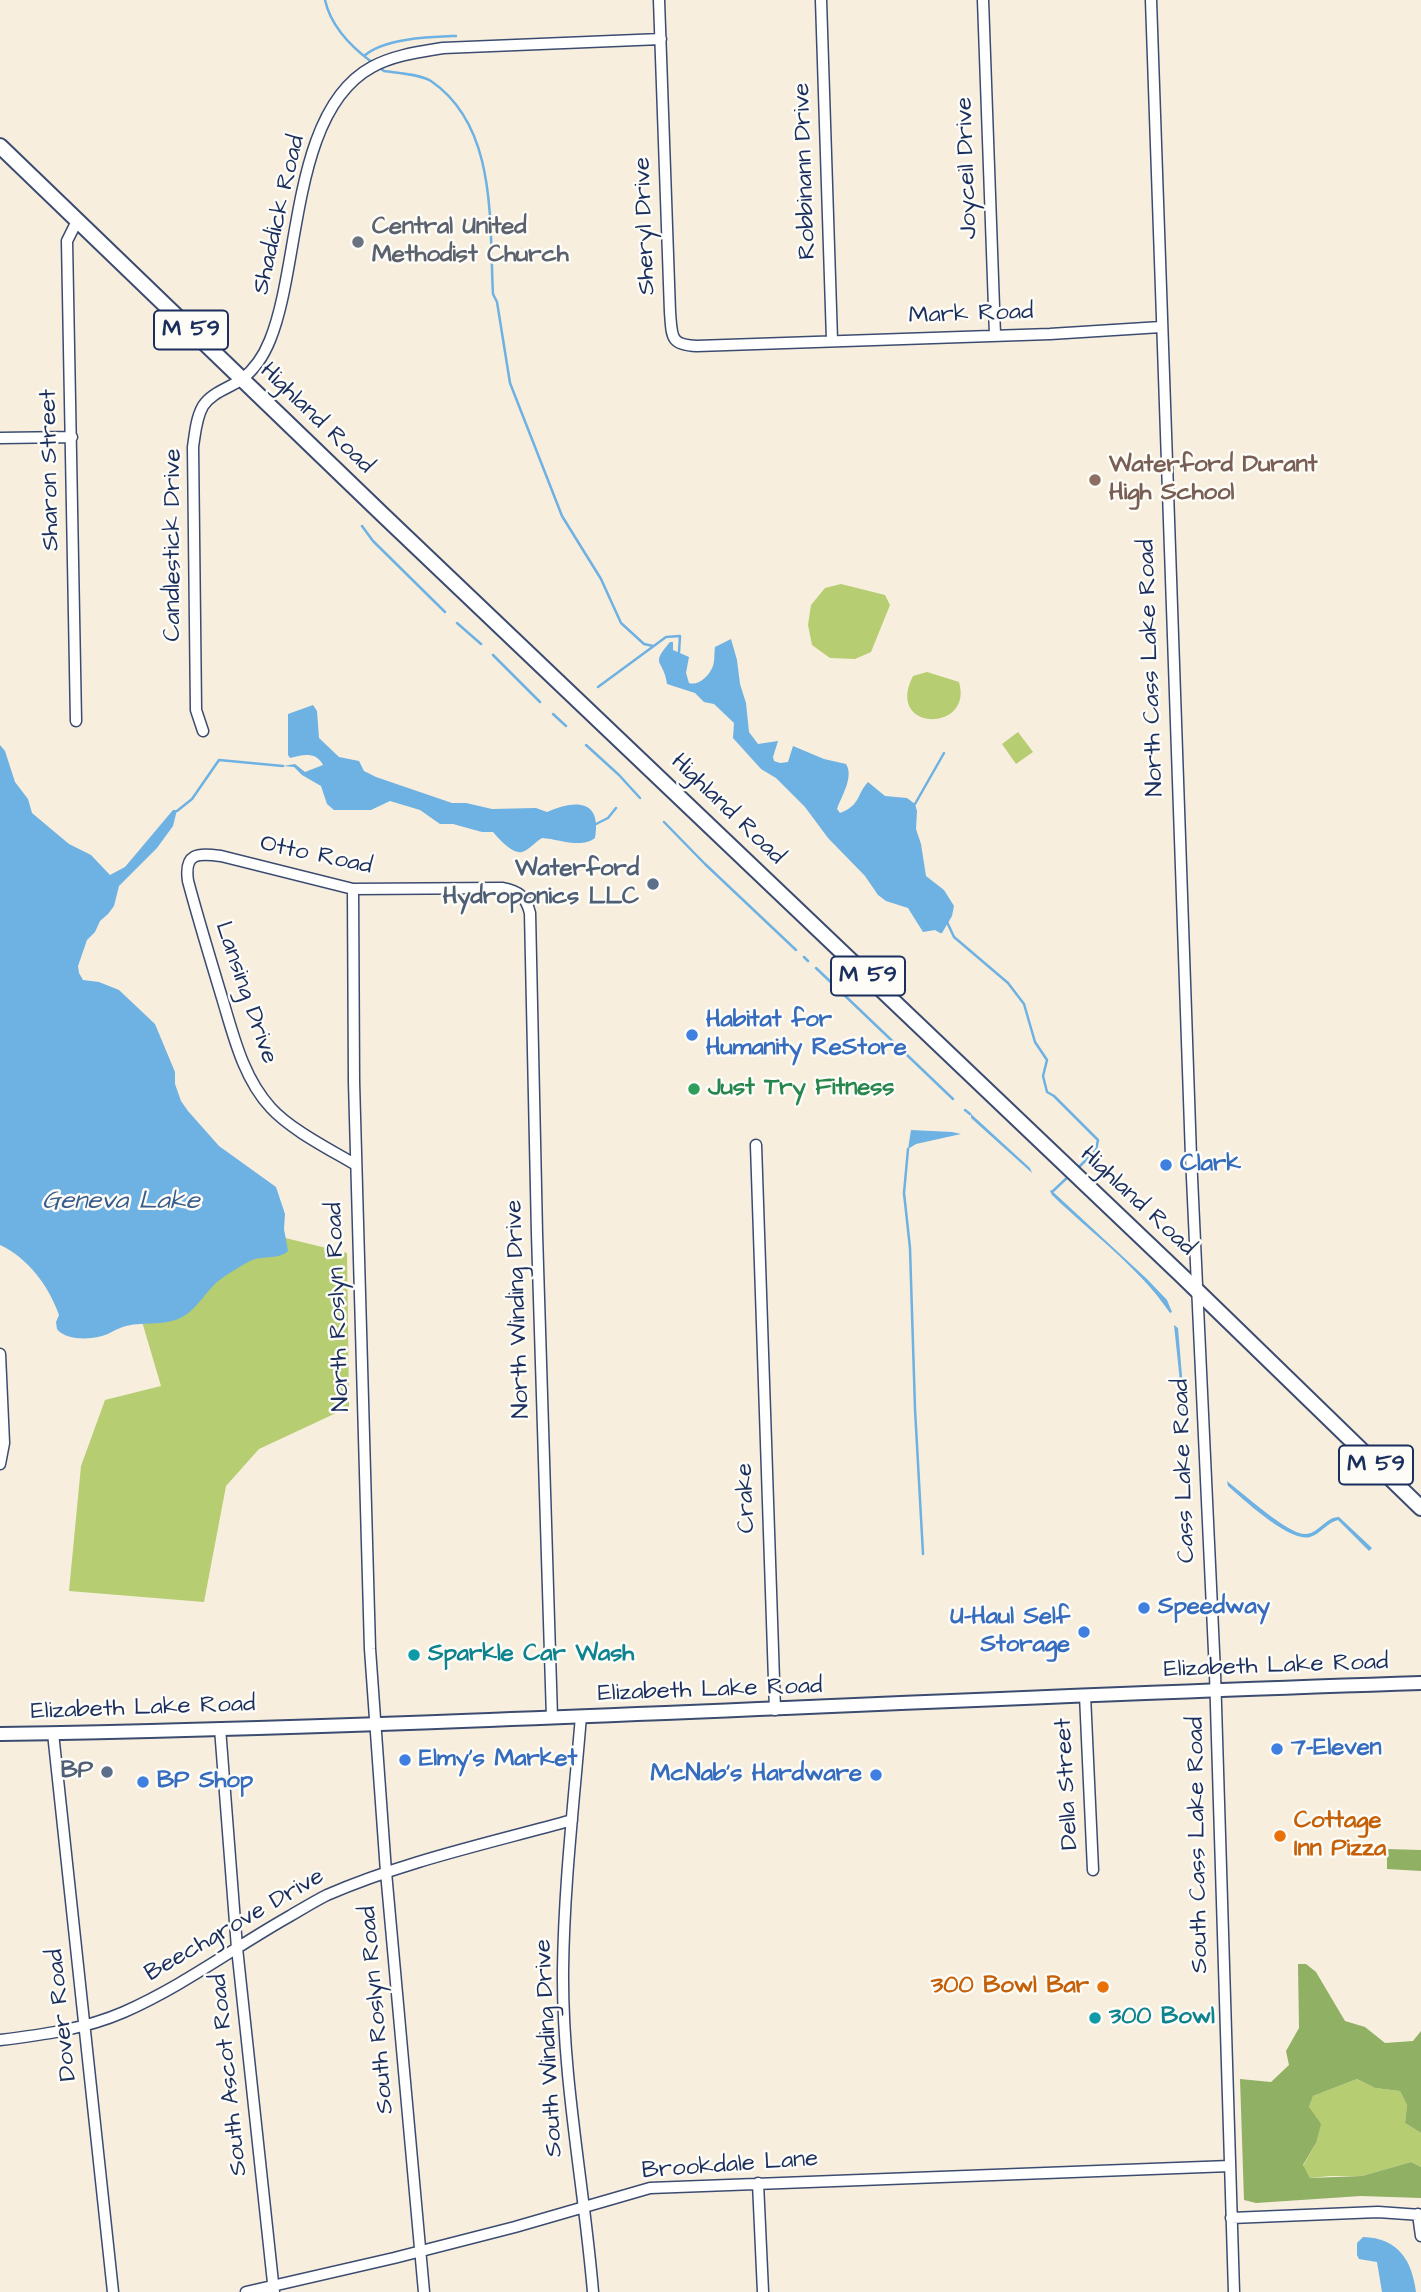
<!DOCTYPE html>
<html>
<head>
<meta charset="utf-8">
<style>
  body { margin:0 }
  canvas { display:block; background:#f7eedd }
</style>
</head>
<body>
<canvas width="1421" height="2292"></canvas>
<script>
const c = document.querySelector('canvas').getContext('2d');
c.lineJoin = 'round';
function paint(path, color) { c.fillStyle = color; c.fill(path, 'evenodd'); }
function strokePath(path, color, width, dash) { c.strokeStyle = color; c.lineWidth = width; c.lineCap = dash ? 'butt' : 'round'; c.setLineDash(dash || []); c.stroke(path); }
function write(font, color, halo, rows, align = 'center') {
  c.font = font + ' "Architects Daughter",sans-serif'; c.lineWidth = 5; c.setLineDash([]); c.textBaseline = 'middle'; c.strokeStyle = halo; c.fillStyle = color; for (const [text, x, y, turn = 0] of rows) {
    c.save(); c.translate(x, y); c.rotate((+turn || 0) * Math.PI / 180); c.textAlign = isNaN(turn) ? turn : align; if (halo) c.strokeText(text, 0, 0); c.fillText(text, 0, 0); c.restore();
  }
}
paint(new Path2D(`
  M841 584 885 595 890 605 871 652 855 659 830 658 812 645 808 625 811 605 825 588Z
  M927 672 959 682C974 733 884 732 913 676Z
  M1018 732 1033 752 1016 764 1002 744Z
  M236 1226 347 1253 349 1407 259 1449 226 1486 204 1602 69 1591 81 1466 105 1400 161 1386 138 1308Z
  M1357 2079 1375 2088 1400 2091 1407 2105 1405 2123 1421 2133V2167L1411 2162 1362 2176H1330L1310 2178 1303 2166 1316 2143 1309 2107 1313 2096Z`), '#b6cd72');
paint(new Path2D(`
  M1387 1849 1421 1850V1871L1387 1869Z
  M1298 1964H1306L1316 1972 1345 2021 1365 2027 1385 2043 1413 2041 1421 2031V2133L1405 2123 1407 2105 1400 2091 1375 2088 1357 2079 1313 2096 1309 2107 1321 2124 1316 2143 1303 2165 1310 2178 1362 2176 1411 2162 1421 2167V2198L1361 2196 1256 2203 1244 2200 1240 2079 1271 2082 1289 2065 1286 2051 1299 2028Z`), '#90b064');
paint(new Path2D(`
  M731 639 737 660 740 684 746 703 749 732 758 744 778 741 773 757 774 761 780 763 788 762 793 746 824 759 846 764C854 777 842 795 837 809L840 813C861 805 856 795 868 782L885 796 907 798 915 804 917 811 916 829 921 844 926 876 944 890 954 906 952 916 942 933H940L935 930 923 932 908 908 886 901 878 895 865 876 828 838 805 807 776 778 761 769 733 738 734 723 714 704 704 702 695 693 667 684C664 659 649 666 670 642H673V650L689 657 686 673 689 683C699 686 709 676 713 666 715 660 714 653 715 647Z
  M313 705 317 711 319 738 339 757 359 761 364 771 376 777 452 803H466L492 809 536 808 547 812C574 800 602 798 595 838 581 849 559 839 542 838 535 842 529 850 522 852 512 854 499 839 493 832H482L453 824H440L420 810 390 801 371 810H334L327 804 321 786 302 775 294 767 283 766 295 764 305 772 323 765C316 751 302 755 290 758L288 755V714Z
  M0 745 5 751 15 782 28 799 32 813 69 844 91 855 110 875 125 867 173 810H177L173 826 157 848 119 886 114 906 108 914 100 921 95 932 87 940 78 966 79 973 83 980 99 982 119 990 155 1024 175 1072V1084L181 1101 188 1111 219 1146 276 1187 285 1214 284 1229 288 1251C277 1261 262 1254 248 1262 238 1268 227 1274 217 1282 205 1293 198 1307 184 1316 165 1327 146 1321 126 1326 117 1328 110 1334 102 1336 88 1340 65 1340 57 1329L56 1322 59 1315C49 1286 28 1258 0 1245Z
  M971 1114 1030 1168 1032 1173 971 1118Z
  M911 1130 952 1132 961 1134 916 1144 908 1149Z
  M1051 1190 1147 1279 1167 1300 1172 1312 1170 1313C1140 1268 1090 1232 1052 1195L1050 1191Z
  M1174 1325 1178 1328 1186 1424 1185 1429Z
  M1227 1481C1241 1492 1289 1535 1305 1534 1319 1534 1325 1517 1339 1517L1372 1548 1369 1551 1338 1520C1326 1523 1321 1534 1310 1537 1290 1543 1243 1499 1228 1486Z
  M1363 2237C1398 2238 1412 2260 1416 2292H1382L1377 2262 1359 2259 1357 2255V2243Z`), '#6eb1e3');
strokePath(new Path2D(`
  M325 0C331 27 351 47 373 63
  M364 56C384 38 430 37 456 36
  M378 67 384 71C398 73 419 74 431 81 498 127 489 223 493 294L497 302 510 383 562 516 601 579 621 623 644 644 653 646
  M362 526 373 541 445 612
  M457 623 481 644
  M493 655 540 702
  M598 687 666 637 680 636 679 652
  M553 714 566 726
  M586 745 619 775 640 798
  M915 804 944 753
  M177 811 192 799 219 760 283 766
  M664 822 705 864 796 950
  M596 824 608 818 616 808
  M947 922 954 937 1008 983 1024 1004 1035 1042 1047 1060 1043 1076 1047 1092 1054 1096 1098 1140 1096 1150 1078 1168
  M804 957 808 961
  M816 968 953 1099
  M965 1110 970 1114
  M908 1149 904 1193 910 1248 915 1409 923 1554
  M1053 1191 1070 1175`), '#6eb1e3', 2.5);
const minor = new Path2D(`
  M659 0 670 312C672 337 670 345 697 346L1050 334 1161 327
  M821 0 832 340
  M983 0 995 335
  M1151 0 1191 1156 1215 1673 1234 2292
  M0 438 72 437
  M76 721 67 241 77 221
  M203 731 196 710 193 447C195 434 196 418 203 406 212 392 230 388 242 379 255 369 264 355 270 340 301 264 291 111 372 67 394 55 419 52 443 48L661 39
  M353 889 354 1082 370 1649 386 1872 424 2292
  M756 1145 775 1710
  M356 1165C331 1150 291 1130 271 1108 244 1079 234 1038 223 1001 211 961 199 922 188 881 184 853 197 853 221 856L353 889 502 888C519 891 526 897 530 913L537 1234 552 1718
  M0 1464 4 1443 0 1354
  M1085 1695 1093 1870
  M581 1716C574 1801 564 1886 563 1970 562 2078 584 2185 593 2292
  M220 1728 237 1948 274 2292
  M53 1733 113 2292
  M0 2040C42 2035 85 2029 124 2012 183 1986 235 1947 290 1916 302 1909 315 1901 327 1895 405 1861 490 1843 572 1820
  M758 2183 763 2292
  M1418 2214 1421 2236
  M1231 2218 1378 2212 1421 2215
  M246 2292 394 2258 515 2227 650 2188 1230 2166`);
const major = new Path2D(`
  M0 1734C474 1726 947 1698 1421 1683`);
const highway = new Path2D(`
  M0 146 382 514 1181 1275 1421 1508`);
strokePath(minor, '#3c4c71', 13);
strokePath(major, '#3c4c71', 16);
strokePath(highway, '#3c4c71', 18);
strokePath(minor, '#fff', 10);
strokePath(major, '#fff', 12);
strokePath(highway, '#fff', 14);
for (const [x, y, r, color] of [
  [358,242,7,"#6b7280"],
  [1095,480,7,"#8d6e63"],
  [653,884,7,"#5c6f8a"],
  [692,1035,7,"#3f7fe0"],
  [694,1089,7,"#2e9e5b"],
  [1166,1165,7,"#3f7fe0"],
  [1144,1608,7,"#3f7fe0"],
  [1084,1632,7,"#3f7fe0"],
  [414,1655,7,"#0f9aa8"],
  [1277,1749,7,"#3f7fe0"],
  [405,1760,7,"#3f7fe0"],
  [107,1772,7,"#5c6f8a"],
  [876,1775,7,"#3f7fe0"],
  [143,1782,7,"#3f7fe0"],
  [1280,1836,7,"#e8710a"],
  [1103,1987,7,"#e8710a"],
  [1095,2018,7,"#0f9aa8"]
]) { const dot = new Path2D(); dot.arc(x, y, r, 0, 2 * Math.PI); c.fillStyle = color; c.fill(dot); strokePath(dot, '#fdfcf7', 2.5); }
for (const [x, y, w] of [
  [191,330,74],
  [868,976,74],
  [1376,1465,74]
]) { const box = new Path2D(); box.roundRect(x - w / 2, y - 19.5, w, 39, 5); c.fillStyle = '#fdfcf7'; c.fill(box); strokePath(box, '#1b2f5e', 2); }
write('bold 23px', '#1b2f5e', null, [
  ["M 59",191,330],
  ["M 59",868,976],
  ["M 59",1376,1465]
]);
write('24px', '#1b2f5e', '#fdfcf7', [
  ["Joyceil Drive",968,168,-92],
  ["Robbinann Drive",806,171,-92],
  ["Shaddick Road",280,215,-77],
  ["Sheryl Drive",646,226,-92],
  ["Mark Road",971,315,-2],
  ["Highland Road",316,419,44],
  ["Sharon Street",51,470,-91],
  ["Candlestick Drive",174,545,-90],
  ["North Cass Lake Road",1152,668,-92],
  ["Highland Road",727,810,44],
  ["Otto Road",316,856,12],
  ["Lansing Drive",245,993,71],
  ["Highland Road",1137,1202,43],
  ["North Roslyn Road",339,1307,-92],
  ["North Winding Drive",519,1309,-92],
  ["Cass Lake Road",1185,1471,-92],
  ["Crake",747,1498,-92],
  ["Elizabeth Lake Road",1276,1667,-2],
  ["Elizabeth Lake Road",710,1691,-2],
  ["Elizabeth Lake Road",143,1709,-2],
  ["Della Street",1068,1784,-93],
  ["South Cass Lake Road",1199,1845,-91],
  ["Beechgrove Drive",235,1926,-30],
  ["South Roslyn Road",378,2010,-95],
  ["Dover Road",63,2015,-96],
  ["South Winding Drive",550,2048,-93],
  ["South Ascot Road",230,2075,-96],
  ["Brookdale Lane",730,2166,-4]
]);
write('bold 24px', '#5b616d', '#fdfcf7', [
  ["Central United",372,228],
  ["Methodist Church",372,256]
], 'left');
write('bold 24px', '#785e54', '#fdfcf7', [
  ["Waterford Durant",1109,466],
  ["High School",1109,494]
], 'left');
write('bold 24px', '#4e5e75', '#fdfcf7', [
  ["Waterford",639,870],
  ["Hydroponics LLC",639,898],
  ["BP",93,1772]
], 'right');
write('bold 24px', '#366cbe', '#fdfcf7', [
  ["Habitat for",706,1021],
  ["Humanity ReStore",706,1049],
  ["Clark",1180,1165],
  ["Speedway",1158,1608],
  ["U-Haul Self",1070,1618,"right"],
  ["Storage",1070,1646,"right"],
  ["7-Eleven",1291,1749],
  ["Elmy's Market",419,1760],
  ["McNab's Hardware",862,1775,"right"],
  ["BP Shop",157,1782]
], 'left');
write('bold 24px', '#27864d', '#fdfcf7', [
  ["Just Try Fitness",708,1089]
], 'left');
write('bold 24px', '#0d838f', '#fdfcf7', [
  ["Sparkle Car Wash",428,1655],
  ["300 Bowl",1109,2018]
], 'left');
write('bold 24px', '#c56008', '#fdfcf7', [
  ["Cottage",1294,1822],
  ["Inn Pizza",1294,1850],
  ["300 Bowl Bar",1089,1987,"right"]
], 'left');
write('italic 26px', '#385c8d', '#fdfcf7', [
  ["Geneva Lake",121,1203]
]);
</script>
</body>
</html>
